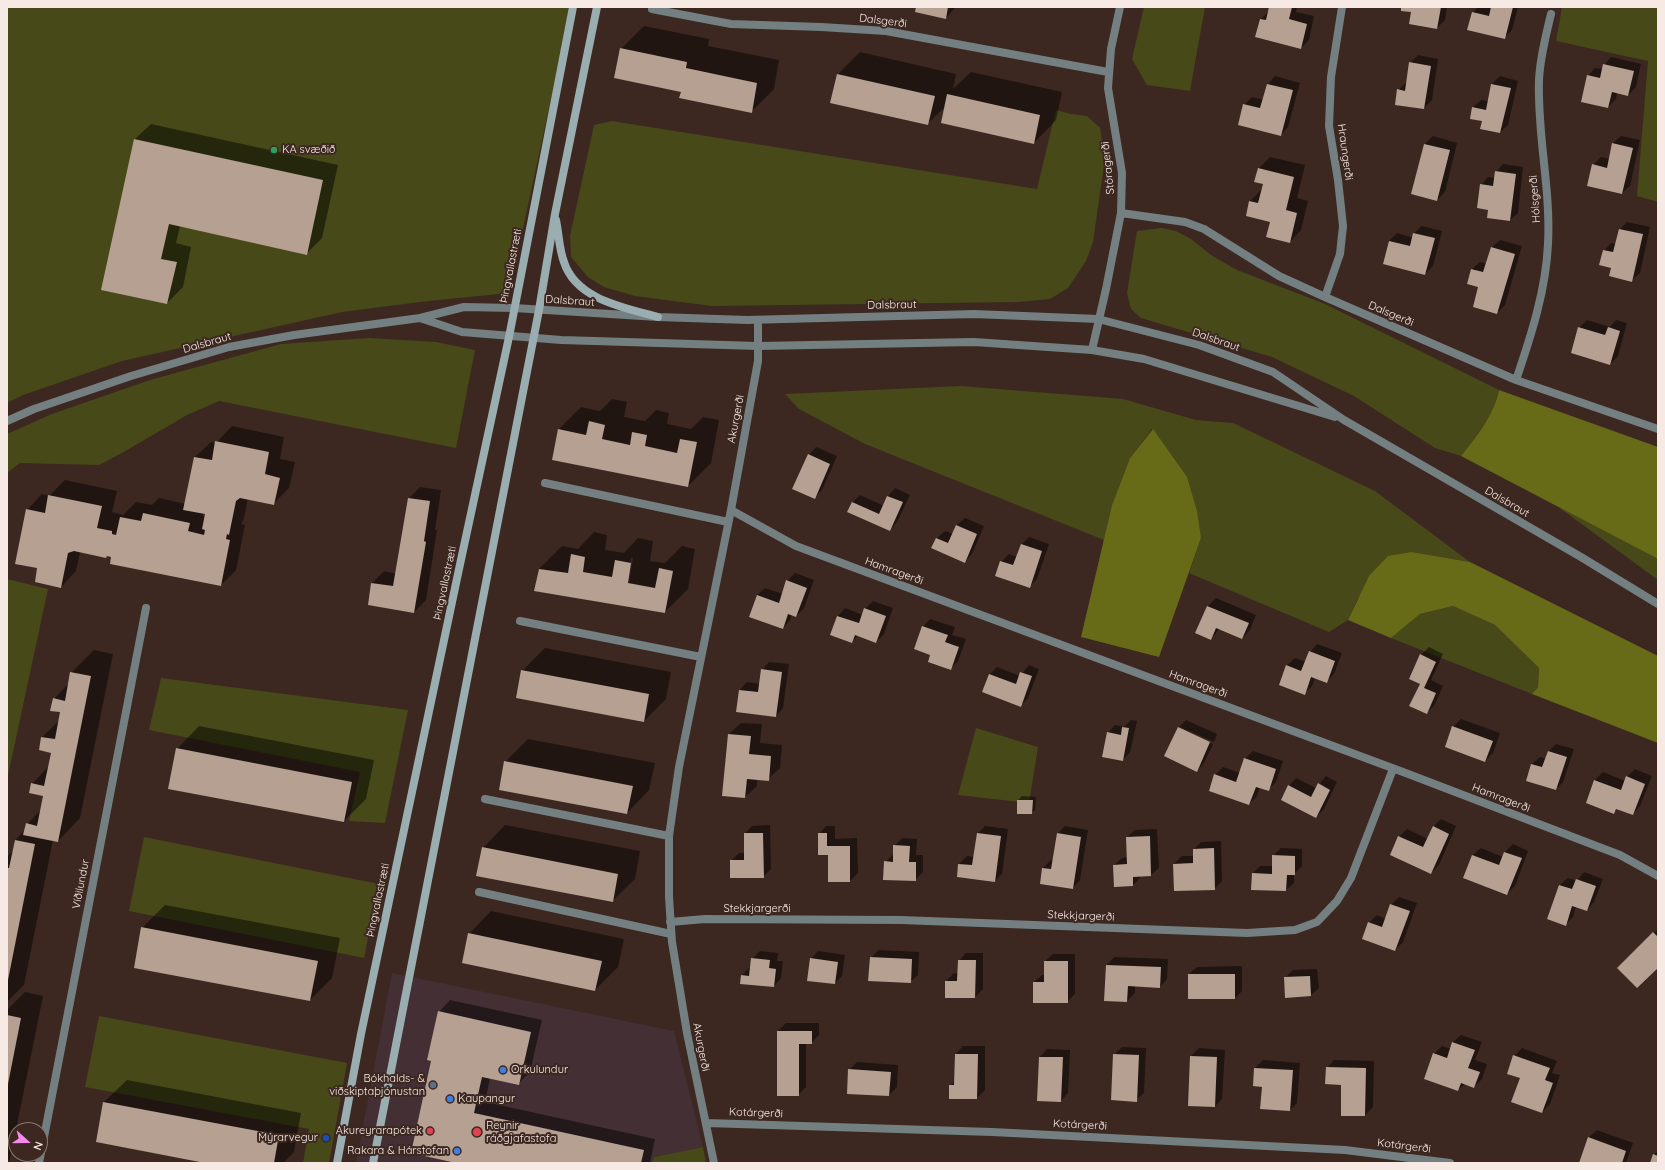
<!DOCTYPE html>
<html>
<head>
<meta charset="utf-8">
<style>
  body { margin:0 }
  #map { position:relative; width:1665px; height:1170px; overflow:hidden; background:#3c2821; font-family:Quicksand,sans-serif }
  canvas { display:block }
  .frame { position:absolute; inset:0; border:8px solid #f7eae4; pointer-events:none }
  .north { position:absolute; left:8px; top:1122px; width:40px; height:40px; box-sizing:border-box; background:#3c2821; border:1px solid #87766f; border-radius:50%; rotate:111deg; font-size:11px; font-weight:700; line-height:16px; text-align:center; color:#f7eae4 }
  .north::after { content:''; display:block; margin:auto; width:14px; height:18px; background:#f589ee; clip-path:polygon(50% 0,100% 100%,50% 72%,0 100%) }
</style>
</head>
<body>
<div id="map">
<canvas width="1665" height="1170"></canvas>
<div class="frame"></div>
<div class="north">N</div>
</div>
<script>
const c = document.querySelector('canvas').getContext('2d');
c.lineJoin = 'round';
function paint(path, color) { c.fillStyle = color; c.fill(path, 'evenodd'); }
function strokePath(path, color, width, dash) { c.strokeStyle = color; c.lineWidth = width; c.lineCap = dash ? 'butt' : 'round'; c.setLineDash(dash || []); c.stroke(path); }
function write(font, color, halo, rows, align = 'center') {
  c.font = font + ' Quicksand,sans-serif'; c.lineWidth = 4; c.setLineDash([]); c.textBaseline = 'middle'; c.strokeStyle = halo; c.fillStyle = color; for (const [text, x, y, turn = 0] of rows) {
    c.save(); c.translate(x, y); c.rotate((+turn || 0) * Math.PI / 180); c.textAlign = isNaN(turn) ? turn : align; if (halo) c.strokeText(text, 0, 0); c.fillText(text, 0, 0); c.restore();
  }
}
paint(new Path2D(`
  M392 973 674 1031 703 1147 654 1157 652 1163H356Z`), '#432f34');
paint(new Path2D(`
  M7 7H571L509 293 428 301 342 312 122 361 23 395 7 403Z
  M1144 7H1205L1190 91 1147 85 1132 59Z
  M1562 7H1658V202L1637 196 1648 61 1556 41Z
  M1056 110 1071 114 1087 116 1100 128 1105 158 1093 242 1086 261 1068 288 1050 299 1018 302 712 306 635 296 604 287 588 277 571 257 570 236 594 125 612 121 1037 189Z
  M1162 228 1176 231 1191 239 1211 255 1237 270 1325 304 1499 390C1494 415 1477 436 1461 456L1435 448 1354 396 1272 357 1141 318 1131 309 1127 293 1137 231Z
  M369 338 436 342 475 350 456 448 219 401 187 415 122 453 99 465 20 463 7 473V434L52 414 150 380 281 344Z
  M961 386 1123 399 1196 420 1233 423 1375 491 1470 562 1412 552 1358 598 1348 620 1329 632 1189 573 1201 538 1152 429 1130 458 1112 505 1104 540 865 444 799 409 785 394Z
  M1557 506 1658 559V580Z
  M7 579 48 589 7 780Z
  M1453 606 1495 625 1539 668 1538 687 1532 694 1391 638 1420 614Z
  M161 678 408 710 385 823 349 821 360 772 149 730Z
  M976 728 1038 747 1029 803 958 795Z
  M144 837 379 884 364 958 129 911Z
  M99 1016 347 1063 329 1163H303L309 1129 85 1087Z
  M703 1147 706 1163H652L654 1157Z`), '#474919');
paint(new Path2D(`
  M1499 390 1658 447V559L1461 456C1477 436 1494 415 1499 390Z
  M1153 429 1187 477 1197 511 1201 538 1159 657 1081 637 1112 505 1130 458Z
  M1412 552 1470 562 1658 656V743L1532 694 1538 687 1539 668 1495 625 1453 606 1420 614 1391 638 1348 620 1369 576 1388 556Z`), '#676a16');
paint(new Path2D(`
  M917 7H956L946 18Z
  M1270 7H1297L1296 12 1314 16 1309 40 1301 48 1261 19 1268 12Z
  M1402 7H1447L1445 20 1437 28Z
  M1478 7H1518L1512 30 1504 38 1473 13Z
  M644 26 709 39 708 46 779 60 774 89 751 112 682 91 621 49Z
  M860 52 956 74 953 89 971 72 1062 92 1056 120 1034 143 945 107 927 124 831 102 838 74Z
  M1418 55 1438 59 1432 100 1424 108 1398 90 1407 82 1410 63Z
  M1611 57 1641 64 1636 87 1628 95 1617 92 1616 99 1608 107 1588 76 1595 68 1603 69 1604 65Z
  M1275 76 1300 83 1288 127 1281 135 1244 105 1252 97 1264 100 1268 84Z
  M1500 76 1518 81 1508 125 1500 132 1481 128 1483 120 1471 118 1473 107 1481 100 1488 101 1492 84Z
  M151 124 338 165 322 238 307 253 180 226 176 243 191 247 183 287 167 303 135 139Z
  M1433 136 1457 143 1445 192 1437 200 1412 193 1425 144Z
  M1621 136 1640 140 1630 186 1622 193 1593 165 1601 157 1610 159 1613 143Z
  M1270 157 1305 165 1297 198 1308 201 1301 230 1290 242 1271 221 1247 215 1250 201 1262 189 1264 183 1259 168Z
  M1503 164 1523 167 1518 213 1510 220 1481 185 1488 177 1495 178 1496 172Z
  M1627 222 1650 227 1640 273 1632 280 1612 267 1604 251 1611 243 1616 244 1620 229Z
  M1422 226 1442 231 1433 266 1425 274 1389 241 1397 233 1413 238 1414 233Z
  M1500 240 1522 246 1505 305 1497 313 1480 287 1468 283 1472 269 1480 262 1487 264 1492 247Z
  M1587 320 1610 327 1616 320 1627 323 1618 356 1610 364 1579 328Z
  M612 399 627 402 624 417 645 421 656 410 669 413 667 424 691 429 703 417 719 420 711 463 688 486 558 430 581 407 600 411Z
  M232 426 284 437 280 459 295 462 289 488 274 503 248 498 244 518 241 524 245 525 236 570 221 585 113 557 108 555 106 557 80 552 76 571 61 587 39 568 27 510 42 494 49 496 65 480 117 491 112 512 123 515 136 502 152 505 159 498 186 504 195 457 211 442 216 443ZM203 513 206 514 205 517 203 516Z
  M816 447 837 456 822 490 814 498 809 455Z
  M420 487 441 490 435 530H437L426 600 414 612 369 605 372 583 384 571 396 574 409 498Z
  M895 488 910 495 897 522 890 530 852 503 860 495 884 506 888 496Z
  M965 518 984 526 972 554 965 562 933 548 937 538 945 531 953 534 957 525Z
  M594 532 607 535 605 550 624 553 638 538 653 541 650 561 665 563 682 546 695 549 688 589 665 612 536 590 539 569 562 546 578 549ZM631 558H633L629 581H627Z
  M1029 537 1049 544 1037 579 1029 587 1001 562 1009 554 1017 557 1022 544Z
  M795 573 814 580 804 608 796 616 792 614 790 620 783 628 757 595 765 588 783 594 787 581Z
  M1216 598 1256 615 1250 630 1242 638 1220 628 1211 639 1197 633 1208 606Z
  M873 601 893 608 884 634 876 642 858 635 852 642 831 635 838 616 845 608 863 615 865 609Z
  M930 619 955 627 952 635 966 639 958 661 950 669 932 654 923 627Z
  M1317 644 1342 653 1334 674 1326 682 1315 678 1312 686 1304 694 1280 685 1287 665 1295 658 1306 662 1310 652Z
  M1429 647 1443 654 1431 680 1443 686 1434 706 1426 713 1421 683V655Z
  M545 648 671 672 666 699 644 721 522 671Z
  M94 650 113 654 80 818 58 841 53 840 24 985 7 1002V857L13 851 15 840 25 830 27 824 41 810 44 795 32 784 49 766 52 752 40 749 42 737 60 720 61 712 54 699 69 683 71 673Z
  M769 662 789 664 783 708 776 716 737 711 740 690 747 682 760 684 762 670Z
  M1029 665 1039 669 1028 698 1021 705 989 675 997 667 1020 676Z
  M1461 719 1500 733 1493 753 1485 761 1453 727Z
  M1131 720 1137 721 1130 752 1123 760 1108 733 1115 725 1124 727Z
  M1186 720 1217 734 1214 742 1180 727V729L1213 744 1204 763 1197 771 1179 727Z
  M741 723 762 724 760 743 782 745 780 768 768 779H757V786L745 797 729 734Z
  M199 726 374 760 366 799 344 821 177 749Z
  M528 739 655 763 649 790 627 813 505 762Z
  M1556 744 1574 749 1563 782 1556 789 1532 764 1540 757 1546 759 1549 751Z
  M1253 751 1283 761 1276 782 1268 790 1260 787 1257 796 1249 804 1215 775 1223 767 1240 773 1245 759Z
  M1635 769 1652 776 1640 806 1633 814 1618 808 1614 812 1587 802 1595 780 1603 772 1625 781 1627 777Z
  M1326 776 1337 782 1324 809 1316 817 1289 786 1296 778 1316 788Z
  M1022 796 1036 797 1035 810 1031 813 1018 800Z
  M1441 819 1456 826 1439 865 1431 873 1399 837 1407 829 1428 839 1433 827Z
  M505 825 640 851 635 879 612 901 483 848Z
  M770 825 771 869 763 877 731 861 739 853H745V833L752 826Z
  M826 826H835V839L857 838 858 873 850 881H829V854L819 834Z
  M985 826 1008 829 1002 874 995 881 958 876 959 864 967 856 974 857 978 833Z
  M1065 826 1088 830 1080 880 1073 888 1041 883 1043 868 1051 860 1053 861 1057 834Z
  M1157 829 1159 868 1151 875 1140 876V878L1133 885 1114 865 1122 858 1128 857 1127 837 1135 830Z
  M902 838 917 839 916 855H923V872L915 880 885 862 894 854V846Z
  M1221 841 1222 881 1214 889 1174 864 1182 856H1194V849L1201 842Z
  M1513 844 1528 851 1515 886 1507 894 1473 855 1481 848 1503 857 1505 852Z
  M1281 848 1302 849V866L1294 874V883L1286 890 1252 889 1253 873 1260 866H1273V856Z
  M1584 872 1603 879 1594 902 1587 910 1576 906 1573 917 1565 925 1548 919 1560 885 1568 878 1577 881Z
  M1399 897 1417 903 1403 942 1395 950 1369 923 1377 915 1386 919 1391 905Z
  M165 905 340 938 332 978 310 1000 142 928Z
  M491 911 624 939 618 967 595 990 469 934Z
  M1658 929V966L1618 968Z
  M878 950 919 952 918 975 910 982 871 958Z
  M760 951 778 953 777 961H783L781 978 774 986 742 975 749 968H751L752 959Z
  M818 951 845 955 842 976 835 983 811 959Z
  M966 953H983V989L975 997 946 981 954 973 958 974 959 961Z
  M1053 954H1075V994L1067 1002 1034 982 1042 975H1045V961Z
  M1114 957 1168 959 1167 979 1160 987 1135 986V993L1127 1001 1107 965Z
  M1242 966V991L1235 998 1189 974 1197 967Z
  M1317 969 1319 988 1311 995 1286 997 1285 978 1293 970Z
  M25 992 43 996 10 1159 7 1162V1010Z
  M450 1000 542 1020 530 1072 518 1084 490 1078 485 1102 655 1139 650 1163H461L432 1060 439 1012Z
  M786 1023H819V1035L811 1043H806V1087L798 1095H778V1031Z
  M1461 1035 1482 1042 1475 1060 1487 1064 1482 1079 1474 1087 1465 1084 1458 1090 1434 1054 1442 1046 1451 1049 1453 1042Z
  M963 1046H985V1090L977 1098H950V1086L955 1081 956 1054Z
  M1122 1047 1146 1048 1144 1093 1136 1100 1114 1055Z
  M1199 1048 1225 1050 1222 1099 1215 1106 1189 1105 1191 1056Z
  M1522 1048 1557 1061 1552 1073 1560 1075 1550 1104 1542 1112 1521 1078 1514 1056Z
  M1047 1049 1070 1050 1068 1093 1061 1101 1040 1057Z
  M1263 1060 1300 1063 1297 1103 1290 1110 1263 1086 1254 1085 1255 1068Z
  M1334 1060 1374 1061 1373 1107 1365 1115 1342 1084 1327 1068Z
  M857 1062 898 1065 897 1087 889 1095 849 1070Z
  M127 1080 301 1113 294 1152 283 1163H210L97 1142 104 1102Z
  M1597 1130 1633 1143 1626 1163H1580L1589 1137Z
  M1658 1151V1163H1651L1654 1155Z`), '#0007');
paint(new Path2D(`
  M916 7H948L946 19 915 12Z
  M1269 7H1292L1289 19 1307 24 1301 49 1255 37 1260 19 1266 20Z
  M1401 7H1441L1437 29 1409 24 1411 12 1401 11Z
  M1491 7H1513L1505 39 1467 30 1472 12 1489 16Z
  M620 48 687 62 686 68 757 83 752 113 679 98 681 92 614 78Z
  M1409 62 1431 66 1424 109 1395 105 1397 89 1405 91Z
  M1603 64 1634 71 1628 96 1612 92 1608 108 1581 102 1587 75 1600 78Z
  M837 74 935 96 928 125 830 103Z
  M1267 84 1293 90 1281 136 1238 125 1243 104 1260 108Z
  M1491 84 1511 88 1500 133 1480 129 1482 121 1470 119 1472 107 1486 110Z
  M947 94 1040 115 1034 144 941 123Z
  M134 139 323 180 307 255 169 224 161 259 177 262 167 304 101 290Z
  M1612 143 1633 148 1622 194 1587 186 1592 164 1607 168Z
  M1424 144 1450 150 1437 201 1411 194Z
  M1258 168 1294 177 1286 210 1297 213 1290 243 1266 237 1270 222 1246 216 1249 201 1258 203 1263 184 1254 182Z
  M1495 171 1516 174 1510 221 1487 218 1488 210 1477 208 1480 184 1493 186Z
  M1619 229 1643 234 1632 282 1609 276 1611 268 1599 265 1603 250 1613 252Z
  M1413 233 1435 238 1425 275 1383 264 1389 241 1410 246Z
  M1491 247 1515 254 1497 314 1473 307 1478 287 1467 284 1471 269 1483 272Z
  M1578 327 1605 335 1608 327 1620 331 1610 365 1571 353Z
  M589 421 605 425 602 439 630 445 632 432 647 435 645 446 677 453 680 439 697 442 688 487 552 460 558 429 586 435Z
  M215 441 269 452 265 474 280 478 274 505 240 498 236 501 229 535 227 534 226 539 230 540 221 586 110 564 111 557 107 556 106 558 74 551 68 553 61 588 35 582 37 568 15 564 26 509 45 513 48 495 102 506 97 528 112 531V534L116 535 120 517 141 521 143 513 190 523 188 531 204 535 205 530 202 529 205 514 183 510 194 457 212 460Z
  M808 454 830 464 815 499 792 489Z
  M887 496 903 502 890 531 847 512 852 502 879 514Z
  M408 498 430 501 424 541 426 542 414 613 368 605 371 583 393 586Z
  M956 525 977 534 965 563 931 548 936 538 948 543Z
  M1021 544 1042 551 1030 588 995 576 1000 561 1013 565Z
  M571 554 585 557 583 572 612 577 615 560 631 563 628 583 655 588 659 568 673 571 665 613 534 591 539 569 568 573Z
  M786 580 807 588 796 617 788 614 783 629 749 617 757 595 779 603Z
  M1207 606 1249 623 1242 639 1216 628 1211 640 1195 633Z
  M864 608 886 616 876 643 855 635 852 643 830 635 837 616 859 623Z
  M922 626 948 635 945 642 959 647 951 670 928 662 930 655 914 649Z
  M1309 651 1335 661 1327 683 1311 677 1305 695 1279 685 1286 665 1301 671Z
  M1420 654 1436 662 1424 688 1436 693 1427 714 1409 706 1420 684 1409 679Z
  M761 669 782 672 776 717 736 712 739 690 758 692Z
  M521 670 649 694 644 722 516 698Z
  M70 672 91 676 58 842 23 835 26 823 37 826 43 796 29 793 31 783 44 786 51 753 39 750 41 737 55 739 60 712 50 711 53 698 65 701Z
  M1020 672 1032 676 1021 707 982 692 989 674 1016 684Z
  M1452 726 1493 741 1485 762 1445 747Z
  M1122 727 1129 728 1123 761 1102 757 1107 732 1121 735Z
  M1178 727 1210 742 1197 772 1164 756Z
  M728 734 751 736 749 754 771 756 769 781 747 779 745 798 722 796Z
  M176 748 352 782 344 822 168 789Z
  M1548 751 1567 757 1556 790 1526 781 1531 764 1542 767Z
  M1244 758 1276 769 1269 791 1256 787 1249 805 1209 791 1214 774 1236 782Z
  M504 761 633 786 627 814 499 790Z
  M1626 776 1645 784 1633 815 1616 809 1614 814 1586 803 1594 780 1621 790Z
  M1318 783 1330 790 1316 818 1281 800 1288 785 1311 797Z
  M1017 800H1033L1032 814H1017Z
  M1433 826 1449 834 1431 874 1390 855 1398 836 1423 847Z
  M744 833H763L764 878H730V860H744Z
  M818 833H827V846H850V882H828V855H818Z
  M977 833 1001 836 995 882 957 877 958 864 972 865Z
  M1057 833 1081 837 1073 889 1040 884 1042 868 1051 869Z
  M1150 836 1151 876 1133 877V886L1114 887 1113 865 1127 864 1126 837Z
  M15 840 35 844 8 980 7 868H9Z
  M893 845 910 846 909 862H916V881L883 880 884 861 893 862Z
  M482 847 618 874 613 902 476 876Z
  M1214 848 1215 890 1174 891 1173 864 1193 863V849Z
  M1504 852 1522 858 1507 895 1463 878 1472 855 1499 865Z
  M1272 855 1295 856V875H1287L1286 891 1251 890 1252 873 1272 874Z
  M1576 879 1596 886 1587 911 1572 906 1566 926 1547 919 1559 885 1572 889Z
  M1390 904 1410 911 1395 951 1362 939 1368 922 1382 927Z
  M141 927 318 961 310 1001 134 968Z
  M1653 932 1658 937V968L1637 988 1617 968Z
  M468 933 602 961 595 991 462 963Z
  M870 957 912 959 911 983 868 981Z
  M751 958 770 960 769 968 776 969 774 987 740 984 741 975 749 976Z
  M810 958 838 962 835 984 807 981Z
  M958 960H976L975 998H945V981H957Z
  M1044 961H1068V1003H1033V982H1044Z
  M1106 965 1161 967 1160 988 1128 986 1127 1002 1104 1001Z
  M1188 974H1235V999H1188Z
  M1310 976 1311 996 1285 998 1284 977Z
  M438 1011 531 1032 519 1085 482 1077 474 1113 644 1150 641 1163H456L411 1153 431 1061 427 1060Z
  M7 1015 21 1018 8 1084H7Z
  M777 1031H812V1044H799V1096H777Z
  M1452 1042 1475 1050 1468 1068 1480 1072 1474 1088 1461 1083 1458 1091 1424 1079 1433 1053 1447 1058Z
  M955 1054H978L977 1099H949V1085H954Z
  M1113 1054 1139 1055 1137 1102 1111 1100Z
  M1513 1055 1550 1068 1545 1080 1553 1083 1542 1113 1511 1102 1520 1078 1507 1074Z
  M1190 1056 1217 1057 1215 1107 1188 1106Z
  M1039 1057H1063L1061 1102 1037 1101Z
  M1326 1067 1366 1068 1365 1116H1341V1085L1325 1084Z
  M1254 1068 1293 1070 1290 1111 1260 1109 1262 1087 1253 1086Z
  M848 1069 891 1072 889 1096 847 1094Z
  M103 1102 279 1135 274 1163H205L96 1142Z
  M1588 1137 1626 1151 1622 1163H1579Z
  M1653 1154 1658 1156V1163H1650Z`), '#b5a091');
strokePath(new Path2D(`
  M652 9 731 24 821 27 886 31 1108 72
  M1121 213 1185 222 1204 229 1279 276 1325 297 1516 380 1658 429
  M1325 297 1340 254 1343 226 1338 180 1329 126 1331 77 1342 7
  M1092 350 1106 289 1121 213 1122 173 1108 88 1111 49 1120 7
  M1516 380C1531 336 1546 290 1548 244 1551 189 1537 134 1539 80 1540 57 1546 35 1551 14
  M545 483 728 522
  M731 510 796 546 1403 772 1620 855 1658 876
  M520 621 701 657
  M485 799 669 836
  M479 892 671 934
  M670 922 705 919 901 920 1247 933 1295 930 1317 922 1337 901 1351 878 1393 769
  M707 1123 992 1132 1345 1150 1450 1163
  M39 1163 146 608
  M714 1163 687 1033 672 942 669 897V836L679 767 731 510 758 361V320`), '#737f81', 8);
strokePath(new Path2D(`
  M420 318 462 332 561 340 758 346 974 342 1092 350 1144 359 1335 417
  M7 421 34 409 131 376 229 347 294 335 420 318 464 307 514 308 658 317 747 320 974 314 1098 319 1199 345 1273 372 1344 420 1581 557 1658 604`), '#737f81', 8);
strokePath(new Path2D(`
  M556 220C559 234 559 249 564 262 576 300 626 308 658 317
  M337 1163 361 1034 459 569 509 337 573 7
  M373 1163 539 310 555 214 597 7`), '#9aadb1', 8);
for (const [x, y, r, color] of [
  [274,150,4,"#2e9e5b"],
  [503,1070,4,"#3f7fe0"],
  [433,1085,4,"#5c6f8a"],
  [450,1099,4,"#3f7fe0"],
  [430,1131,4,"#e0444e"],
  [477,1132,5,"#e0444e"],
  [326,1138,4,"#1a4fb4"],
  [457,1151,4,"#3f7fe0"]
]) { const dot = new Path2D(); dot.arc(x, y, r, 0, 2 * Math.PI); c.fillStyle = color; c.fill(dot); strokePath(dot, '#3c2821', 1.5); }
write('11px', '#f7eae4', '#3c2821', [
  ["Dalsgerði",883,21,7],
  ["Hraungerði",1345,152,82],
  ["Stóragerði",1108,168,-96],
  ["Hólsgerði",1535,199,-94],
  ["Þingvallastræti",511,266,-79],
  ["Dalsbraut",570,301,4],
  ["Dalsbraut",892,305,-1],
  ["Dalsgerði",1391,314,23],
  ["Dalsbraut",1216,340,19],
  ["Dalsbraut",207,343,-16],
  ["Akurgerði",736,419,-79],
  ["Dalsbraut",1507,502,30],
  ["Hamragerði",894,571,20],
  ["Þingvallastræti",445,583,-78],
  ["Hamragerði",1198,684,20],
  ["Hamragerði",1501,798,21],
  ["Víðilundur",81,884,-79],
  ["Þingvallastræti",378,900,-78],
  ["Stekkjargerði",757,909],
  ["Stekkjargerði",1081,916,2],
  ["Akurgerði",701,1047,79],
  ["Kotárgerði",756,1113,2],
  ["Kotárgerði",1080,1125,3],
  ["Kotárgerði",1404,1146,7]
]);
write('11px', '#f7eae4', '#3c2821', [
  ["KA svæðið",282,150],
  ["Orkulundur",511,1070],
  ["Bókhalds- &",425,1079,"right"],
  ["viðskiptaþjónustan",425,1092,"right"],
  ["Kaupangur",458,1099],
  ["Reynir",486,1126],
  ["ráðgjafastofa",486,1139],
  ["Akureyrarapótek",422,1131,"right"],
  ["Mýrarvegur",318,1138,"right"],
  ["Rakara & Hárstofan",449,1151,"right"]
], 'left');
</script>
</body>
</html>
